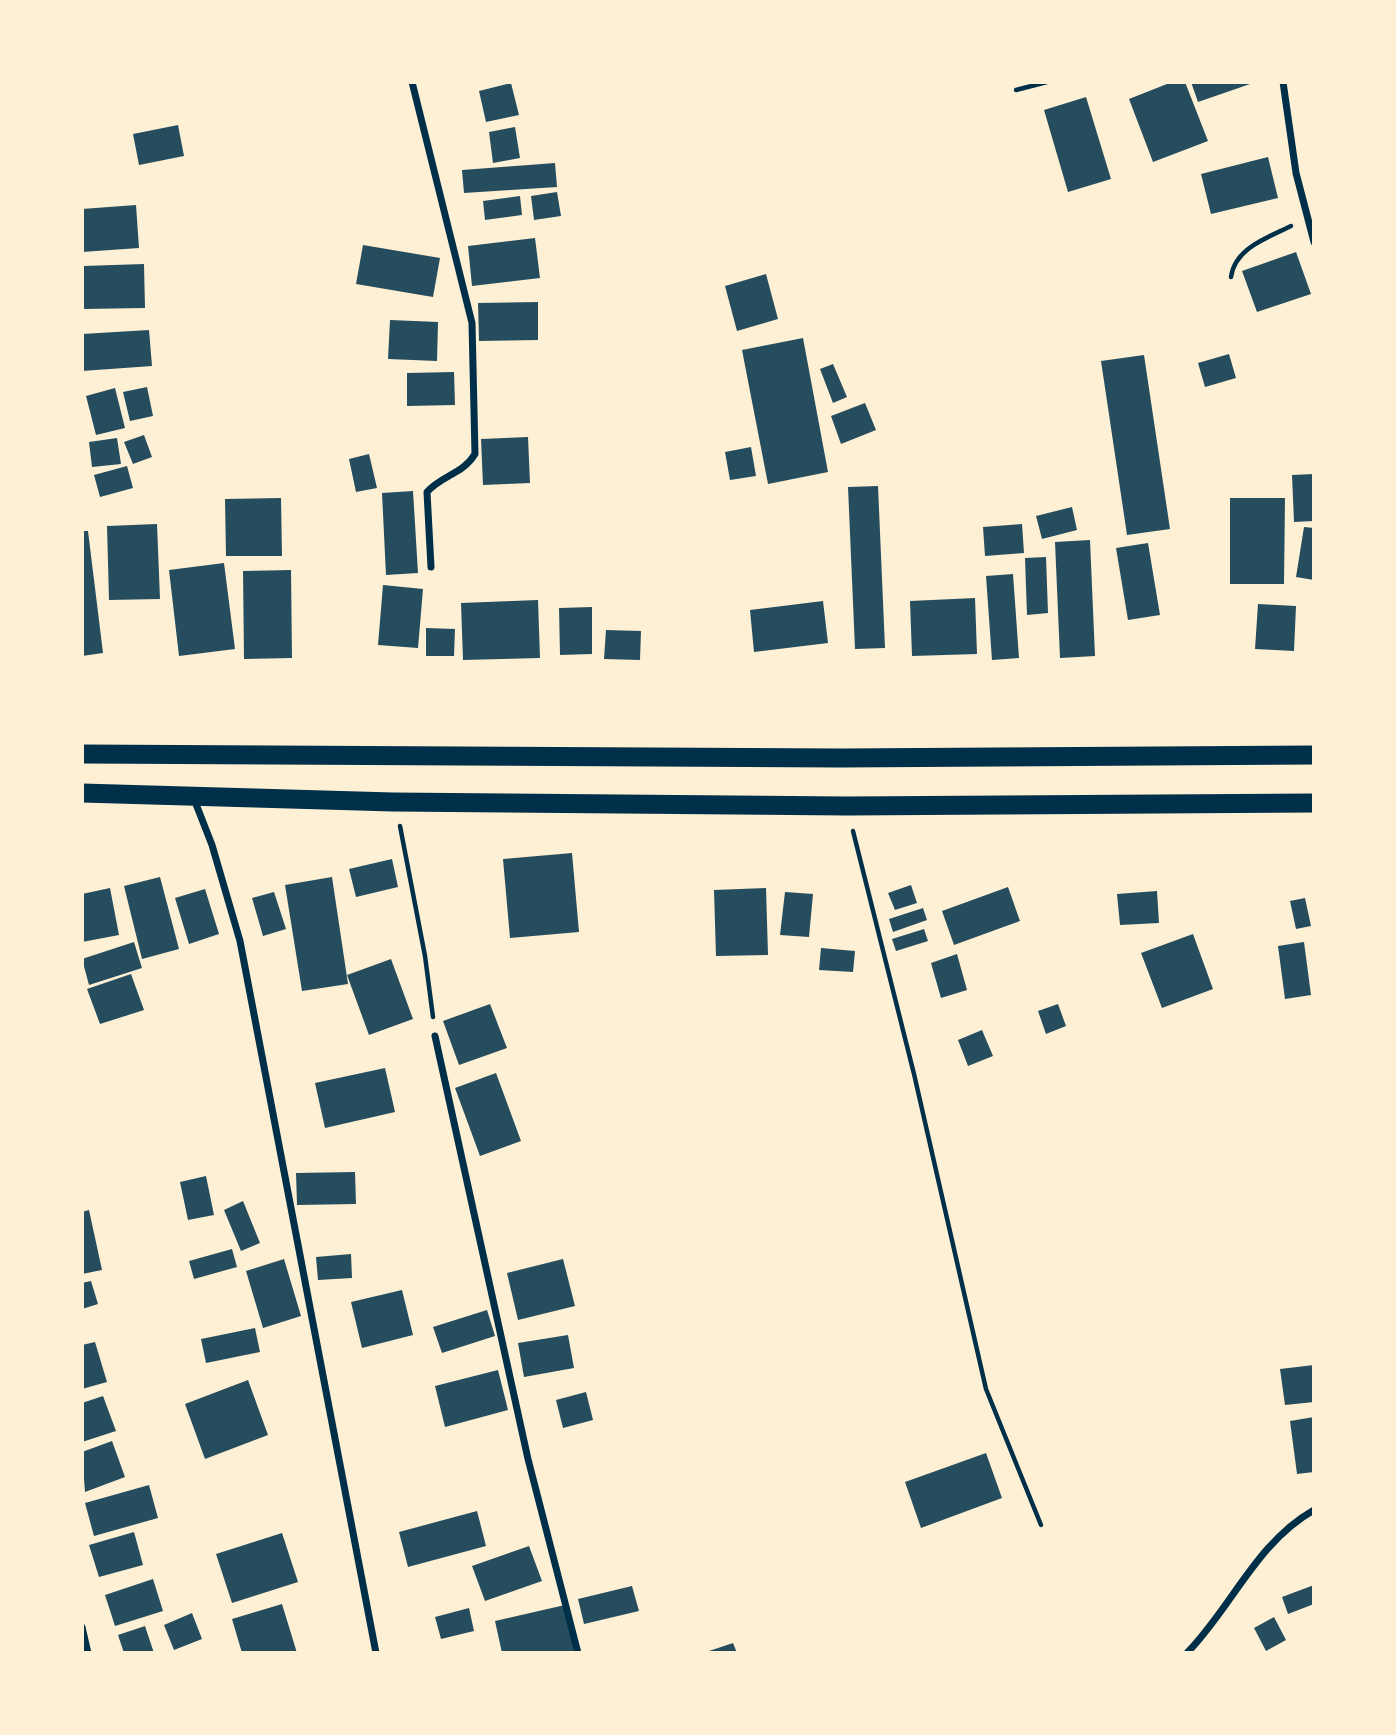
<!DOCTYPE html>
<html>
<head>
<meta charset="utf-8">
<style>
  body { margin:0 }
  #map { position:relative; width:1396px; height:1735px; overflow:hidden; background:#fdf0d5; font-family:Signika,sans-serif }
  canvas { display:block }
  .frame { position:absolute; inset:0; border:84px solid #fdf0d5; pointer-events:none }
</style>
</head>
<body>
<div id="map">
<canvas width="1396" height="1735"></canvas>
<div class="frame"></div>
</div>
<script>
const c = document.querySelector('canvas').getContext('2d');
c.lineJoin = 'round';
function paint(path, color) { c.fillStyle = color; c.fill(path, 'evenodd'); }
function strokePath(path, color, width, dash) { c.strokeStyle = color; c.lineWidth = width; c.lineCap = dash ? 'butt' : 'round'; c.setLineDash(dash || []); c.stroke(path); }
paint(new Path2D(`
  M1172 82H1185L1208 141 1153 162 1129 99Z
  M1191 82H1253V83L1198 102Z
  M511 83 519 115 486 122 479 91Z
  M1086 97 1111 179 1068 192 1044 110Z
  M178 125 184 156 139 165 133 134Z
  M515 127 520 158 493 163 489 132Z
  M1268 157 1278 198 1211 214 1201 174Z
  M555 163 557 187 464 193 462 170Z
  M557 192 561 216 534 220 531 196Z
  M520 196 522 215 485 220 483 201Z
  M136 205 139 248 82 252V209Z
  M535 238 540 278 472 286 468 246Z
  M363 245 440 258 433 297 356 284Z
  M1296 252 1311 294 1257 312 1242 271Z
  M144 264 145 308 84 309 83 266Z
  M766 274 778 319 737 331 725 286Z
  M538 302V340L479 341 478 303Z
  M390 320 438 322 437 361 388 359Z
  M149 330 152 366 82 371V334Z
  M803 338 828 472 768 484 742 350Z
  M1229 354 1236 378 1205 387 1198 363Z
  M1144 355 1170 529 1127 535 1101 361Z
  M833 364 847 397 833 403 820 369Z
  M454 372 455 405 407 406V373Z
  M147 387 153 416 130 421 123 392Z
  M115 388 125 428 96 435 86 396Z
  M865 403 876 430 841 444 831 416Z
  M144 435 152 457 133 464 124 442Z
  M528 437 530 483 483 485 481 439Z
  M117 438 121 464 92 467 89 442Z
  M751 447 756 476 730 480 725 452Z
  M369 454 377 488 356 492 349 459Z
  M127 466 133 488 100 497 94 475Z
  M1314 474V521L1294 522 1292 475Z
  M878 486 885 648 855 649 848 487Z
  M413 491 418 573 386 575 382 493Z
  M281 498 282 556H226L225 499Z
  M1230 498H1285L1284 584H1230Z
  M1072 507 1077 530 1042 539 1036 516Z
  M157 524 160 599 109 600 107 526Z
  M1022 524 1024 553 985 556 983 527Z
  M1304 527 1314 528V580L1296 577Z
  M82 531H88L103 653 82 656Z
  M1090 540 1095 656 1060 658 1055 542Z
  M1148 543 1160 615 1128 620 1116 548Z
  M1046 557 1048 613 1027 615 1025 558Z
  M224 563 235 649 179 656 169 570Z
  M291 570 292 658 244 659 243 571Z
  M1013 574 1019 658 992 660 986 576Z
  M383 585 423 589 418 648 378 645Z
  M975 598 977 654 912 656 910 601Z
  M538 600 540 658 463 660 461 603Z
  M823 601 828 643 754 652 750 610Z
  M1258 604 1296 606 1294 651 1255 649Z
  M592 607V654L560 655 559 608Z
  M426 628 455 629 454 656H426Z
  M606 630 641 631 640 660 604 659Z
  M572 853 579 932 510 938 503 859Z
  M392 859 398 887 356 897 349 869Z
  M160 877 179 949 142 959 124 886Z
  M332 877 348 984 302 991 285 885Z
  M911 885 917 903 895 910 888 893Z
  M1008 887 1020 921 954 945 942 911Z
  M110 888 119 935 82 942V894Z
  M766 888 768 955 716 956 714 890Z
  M205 889 219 934 189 944 175 898Z
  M1157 891 1159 923 1120 925 1117 894Z
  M274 892 286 929 263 936 252 898Z
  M785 892 813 894 809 937 780 935Z
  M1305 898 1311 926 1296 929 1290 901Z
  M923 908 927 920 893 932 889 919Z
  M924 929 928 941 896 951 892 939Z
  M1193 934 1213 989 1162 1008 1141 953Z
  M134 942 142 968 89 985 82 959Z
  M1304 942 1311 995 1285 999 1278 946Z
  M821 948 855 951 853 972 819 970Z
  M957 954 967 990 941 998 931 963Z
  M391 959 413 1019 369 1035 347 975Z
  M131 974 144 1010 100 1024 87 989Z
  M490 1004 507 1048 459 1065 443 1021Z
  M1058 1004 1066 1026 1046 1034 1038 1011Z
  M982 1030 993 1056 968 1066 958 1040Z
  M385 1068 395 1112 325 1128 315 1083Z
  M496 1073 521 1141 480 1156 455 1088Z
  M355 1172 356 1204 297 1205 296 1173Z
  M206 1176 214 1215 188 1220 180 1182Z
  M243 1201 260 1243 241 1251 224 1210Z
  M89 1210 102 1270 82 1274V1212Z
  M232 1249 237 1267 194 1279 189 1261Z
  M351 1254 352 1278 318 1280 316 1257Z
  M284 1259 301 1316 263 1328 246 1271Z
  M563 1259 575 1306 518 1320 507 1273Z
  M91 1281 98 1304 82 1309V1283Z
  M402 1290 413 1335 362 1348 351 1302Z
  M487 1310 495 1336 442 1353 433 1327Z
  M255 1328 260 1352 206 1363 201 1339Z
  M568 1335 574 1368 524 1377 518 1343Z
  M95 1342 107 1382 82 1389V1345Z
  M1314 1365V1402L1285 1405 1280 1369Z
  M498 1370 508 1410 445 1427 435 1386Z
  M248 1380 268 1435 205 1459 185 1404Z
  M586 1392 593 1420 563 1428 556 1400Z
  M103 1396 116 1431 82 1442V1403Z
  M1314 1417V1472L1297 1474 1290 1421Z
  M112 1441 125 1477 85 1492 82 1452Z
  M986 1453 1002 1498 921 1528 905 1482Z
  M149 1485 158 1518 94 1536 85 1503Z
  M477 1511 486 1546 408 1567 399 1532Z
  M134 1532 143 1565 99 1577 89 1545Z
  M282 1533 298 1582 232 1603 216 1554Z
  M529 1546 542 1581 485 1601 472 1566Z
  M153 1579 163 1611 115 1626 105 1595Z
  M1314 1585V1604L1288 1614 1282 1597Z
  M632 1586 639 1611 584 1624 578 1599Z
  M282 1604 297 1653H242L232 1619Z
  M565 1605 575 1653H502L495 1621Z
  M469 1608 474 1631 441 1639 435 1617Z
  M192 1613 202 1639 174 1650 164 1625Z
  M1274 1617 1286 1640 1266 1651 1254 1628Z
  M145 1626 154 1653H124L118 1635Z
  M733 1643 737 1653H706V1652Z`), '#264d5e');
strokePath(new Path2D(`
  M1016 90 1047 82
  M1231 277C1235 248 1267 238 1291 226
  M400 826 425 956 433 1017
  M853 831 914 1074 986 1389 1041 1525`), '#003049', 4.5);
strokePath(new Path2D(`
  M412 82 472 323 475 454C463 474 442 475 427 492L431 567
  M1283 82 1296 173 1314 242
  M194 799 212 845 240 941 376 1653
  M435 1036 528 1459 578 1653
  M82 1627 88 1653
  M1187 1653C1232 1607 1256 1543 1314 1510`), '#003049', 7);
strokePath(new Path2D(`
  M82 754 841 758 1314 755
  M82 793 393 802 847 806 1314 803`), '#003049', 19);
</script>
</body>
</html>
